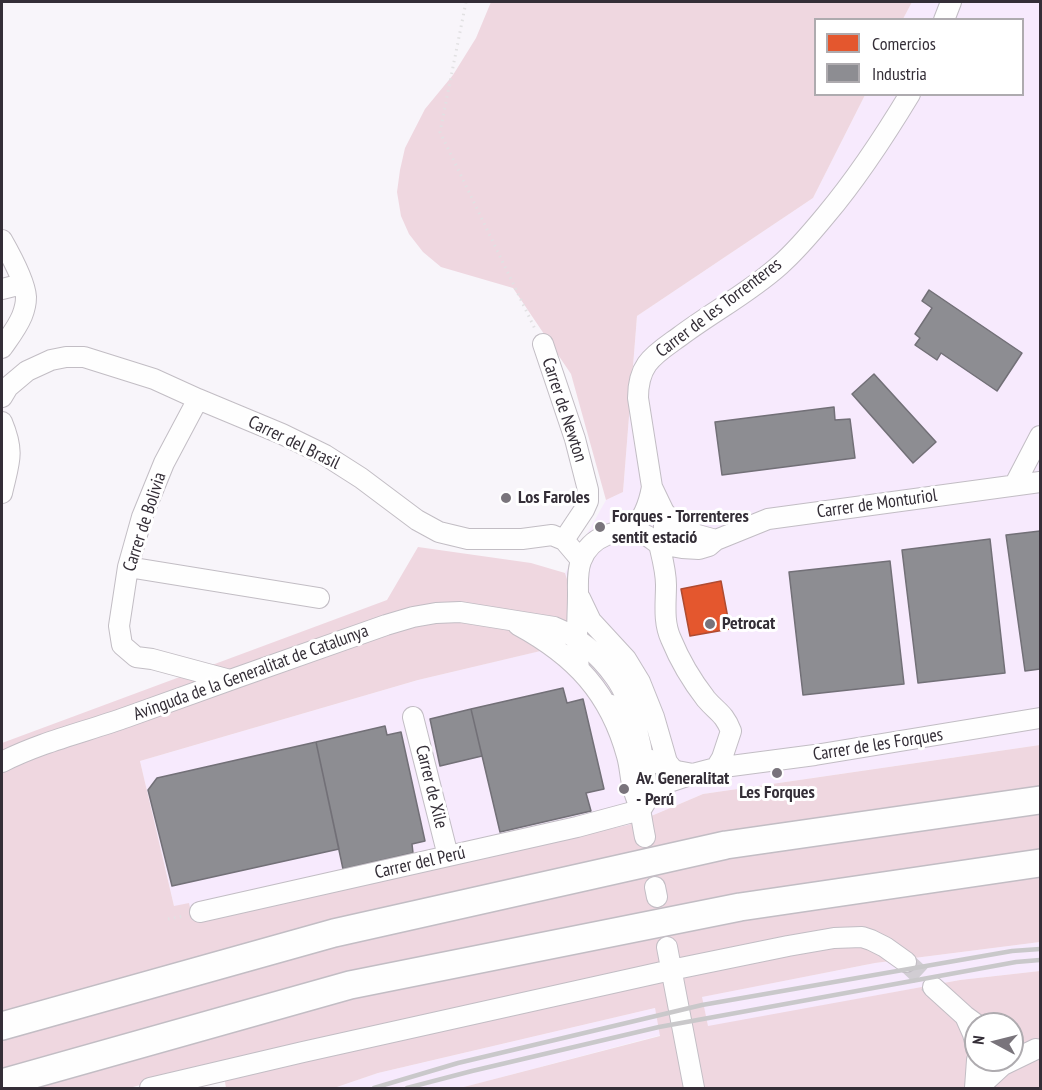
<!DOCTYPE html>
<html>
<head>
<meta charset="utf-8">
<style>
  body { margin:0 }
  #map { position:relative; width:1042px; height:1090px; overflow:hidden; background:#f8f5fa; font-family:"PT Sans Narrow",sans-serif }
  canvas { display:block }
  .frame { position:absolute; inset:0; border:3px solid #342e37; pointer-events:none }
  .legend { position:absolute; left:814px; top:18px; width:210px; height:78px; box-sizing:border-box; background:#fff; border:2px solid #aeabaf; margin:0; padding:8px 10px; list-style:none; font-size:18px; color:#342e37 }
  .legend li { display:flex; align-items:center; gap:12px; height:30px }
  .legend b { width:30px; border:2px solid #aeabaf }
  .north { position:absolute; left:964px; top:1012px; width:60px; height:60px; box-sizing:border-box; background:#fff; border:2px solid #aeabaf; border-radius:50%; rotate:277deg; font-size:16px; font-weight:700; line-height:24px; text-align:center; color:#342e37 }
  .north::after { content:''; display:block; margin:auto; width:21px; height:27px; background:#79747b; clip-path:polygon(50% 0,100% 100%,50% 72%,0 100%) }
</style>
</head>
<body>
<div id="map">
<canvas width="1042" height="1090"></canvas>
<div class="frame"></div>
<ul class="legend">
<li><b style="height:16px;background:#e4572e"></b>Comercios</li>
<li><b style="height:16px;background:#8d8d92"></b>Industria</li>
</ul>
<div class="north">N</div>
</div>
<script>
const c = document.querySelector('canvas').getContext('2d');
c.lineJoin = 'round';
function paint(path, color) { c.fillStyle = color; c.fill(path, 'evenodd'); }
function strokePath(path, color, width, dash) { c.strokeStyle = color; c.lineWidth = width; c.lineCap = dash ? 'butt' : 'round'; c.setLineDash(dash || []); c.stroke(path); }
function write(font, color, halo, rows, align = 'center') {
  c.font = font + ' "PT Sans Narrow",sans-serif'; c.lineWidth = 6; c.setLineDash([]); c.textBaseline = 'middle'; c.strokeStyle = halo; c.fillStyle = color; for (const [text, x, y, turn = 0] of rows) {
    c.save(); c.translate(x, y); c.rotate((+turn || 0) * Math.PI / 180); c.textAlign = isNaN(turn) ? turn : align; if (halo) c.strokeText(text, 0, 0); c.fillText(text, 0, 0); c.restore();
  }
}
paint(new Path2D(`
  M912 2H1040V745L703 794 656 814 628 825 193 921 174 906 140 761 418 680 586 640 565 573 606 500 623 492 637 316 813 198 865 95 1022 94V20L903 19Z
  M1040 942V971L960 980 708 1027 701 997 875 963Z
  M655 1008 661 1035 461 1088H334L378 1073Z`), '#f7eafd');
paint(new Path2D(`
  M491 2H912L903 19 816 20V94L865 95 813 198 637 316 623 492 606 500 571 374 513 288 441 267 423 252 409 234 401 216 397 192 400 170 405 148 425 109 453 75 476 38Z
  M418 547 531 563 565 573 587 640 418 680 140 761 174 906 189 903 193 921 628 825 656 814 703 794 1040 745V942L875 963 702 997 708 1026 960 980 1040 971V1088H460L660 1036 655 1008 378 1073 334 1088H226L222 1064 129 1088H2V743L387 600ZM976 1024H1012V1060H976Z`), '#efd7e0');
const shops = new Path2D(`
  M721 581 730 629 690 636 681 589Z`);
paint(shops, '#e4572e');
strokePath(shops, '#af4b31', 1.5);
const industry = new Path2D(`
  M929 290 1022 353 997 391 941 353 937 360 915 345 920 338 915 334 932 308 922 301Z
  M874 374 936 442 913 463 852 394Z
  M834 407 835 420 850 419 855 458 722 475 715 422Z
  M1040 531V669L1025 671 1006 535Z
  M990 539 1005 673 918 683 902 550Z
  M890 561 904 684 803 695 789 572Z
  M563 688 567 703 583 699 604 789 586 793 591 811 500 832 471 709Z
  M471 709 482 756 440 766 430 719Z
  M385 726 387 735 401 732 425 841 412 844 413 853 343 869 316 742Z
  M316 742 339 849 172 886 148 790 157 778Z`);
paint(industry, '#8d8d92');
strokePath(industry, '#727077', 1.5);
strokePath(new Path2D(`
  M906 962 933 987`), '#d1cdd3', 20, [20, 10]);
const minor = new Path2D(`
  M944 20 951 2
  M2 240C10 254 25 281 26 297 26 302 24 311 22 316 17 328 9 338 2 348
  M2 289 22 284
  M543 344 575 439 588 490V501L584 510 564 540
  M2 397 8 387 27 371 51 360 66 357H84L154 379 198 399 282 434 325 455 361 478 417 520 439 532 468 539H522L552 535 564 540 581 560
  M198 399 164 463 142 517 128 567 119 626 122 645 136 657 152 659 230 680
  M2 422C15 453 9 462 2 493
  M1015 484 1040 436
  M664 512 680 528 694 534 716 540
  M631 531C644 519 649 504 652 487
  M659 544 664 531V512L652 487 638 398C638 386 640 374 647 364 655 353 668 345 679 337 712 312 749 293 780 265 797 250 812 232 826 215 858 177 884 137 910 94
  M659 544 682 548 699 549 709 546 716 540 768 519 1040 482
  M128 567 319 598
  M580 598 591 621 626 659 640 682 654 717 667 762 671 767
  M518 625C575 656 610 693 627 756 630 766 630 777 633 788 635 795 638 802 640 810 642 819 643 828 645 837
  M579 668C575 643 578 619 578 594 578 582 577 572 581 561 590 536 619 526 643 534 649 536 654 541 659 544 662 557 666 571 666 585 666 603 663 622 671 639 680 661 692 681 706 699 717 712 724 713 731 731L722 758 716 768
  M607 704 611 705 618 713 634 751 638 755 677 771 693 774 716 768 815 755 1040 718
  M413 717 448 856
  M2 762C41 742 85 732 127 717 213 686 300 655 386 625L413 617 436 613 460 612 554 627C579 637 599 655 615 677 634 703 645 757 646 789 646 793 646 799 645 803 644 805 642 808 640 810
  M646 801 669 782 693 774
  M655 887 657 897
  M200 912 577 827 640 810
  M667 947 694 1088
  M933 987 965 1016 976 1024
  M965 1016 973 1034 976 1046
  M150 1088 303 1052 671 970 788 946 834 938 862 937 871 940 885 947 906 962
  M975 1088 977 1060
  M978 1088 1003 1065 1036 1049`);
const highway = new Path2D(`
  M2 1026 334 933 726 845 1040 800
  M2 1083 350 985 740 907 1040 863`);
strokePath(minor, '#c2bdc4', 22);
strokePath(highway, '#c2bdc4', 30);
strokePath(new Path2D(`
  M466 2 440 132 535 329
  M168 919 184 916`), '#e2e1e3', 3, [1.5, 4.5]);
strokePath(minor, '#fefefe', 20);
strokePath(highway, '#fefefe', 27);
strokePath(new Path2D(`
  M374 1088 458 1063 702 1005 1012 951 1040 949
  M407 1088 472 1071 659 1027 1016 962 1040 960`), '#c9c8ca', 4.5);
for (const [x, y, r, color] of [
  [506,498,6,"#79747b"],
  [600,527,6,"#79747b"],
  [710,624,6,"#79747b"],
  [777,773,6,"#79747b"],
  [624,789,6,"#79747b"]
]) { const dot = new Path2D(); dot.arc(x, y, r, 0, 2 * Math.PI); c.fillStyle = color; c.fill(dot); strokePath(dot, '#fff', 2); }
write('18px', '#342e37', '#fff', [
  ["Carrer de les Torrenteres",719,308,-37],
  ["Carrer de Newton",564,410,72],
  ["Carrer del Brasil",294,443,26],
  ["Carrer de Monturiol",877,504,-8],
  ["Carrer de Bolivia",145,522,-72],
  ["Avinguda de la Generalitat de Catalunya",251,673,-20],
  ["Carrer de les Forques",878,745,-9],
  ["Carrer de Xile",431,787,76],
  ["Carrer del Perú",420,863,-13]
]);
write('bold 18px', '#342e37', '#fff', [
  ["Los Faroles",518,498],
  ["Forques - Torrenteres",612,517],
  ["sentit estació",612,538],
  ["Petrocat",722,624],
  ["Av. Generalitat",636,779],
  ["- Perú",636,800],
  ["Les Forques",777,793,"center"]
], 'left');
</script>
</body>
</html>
